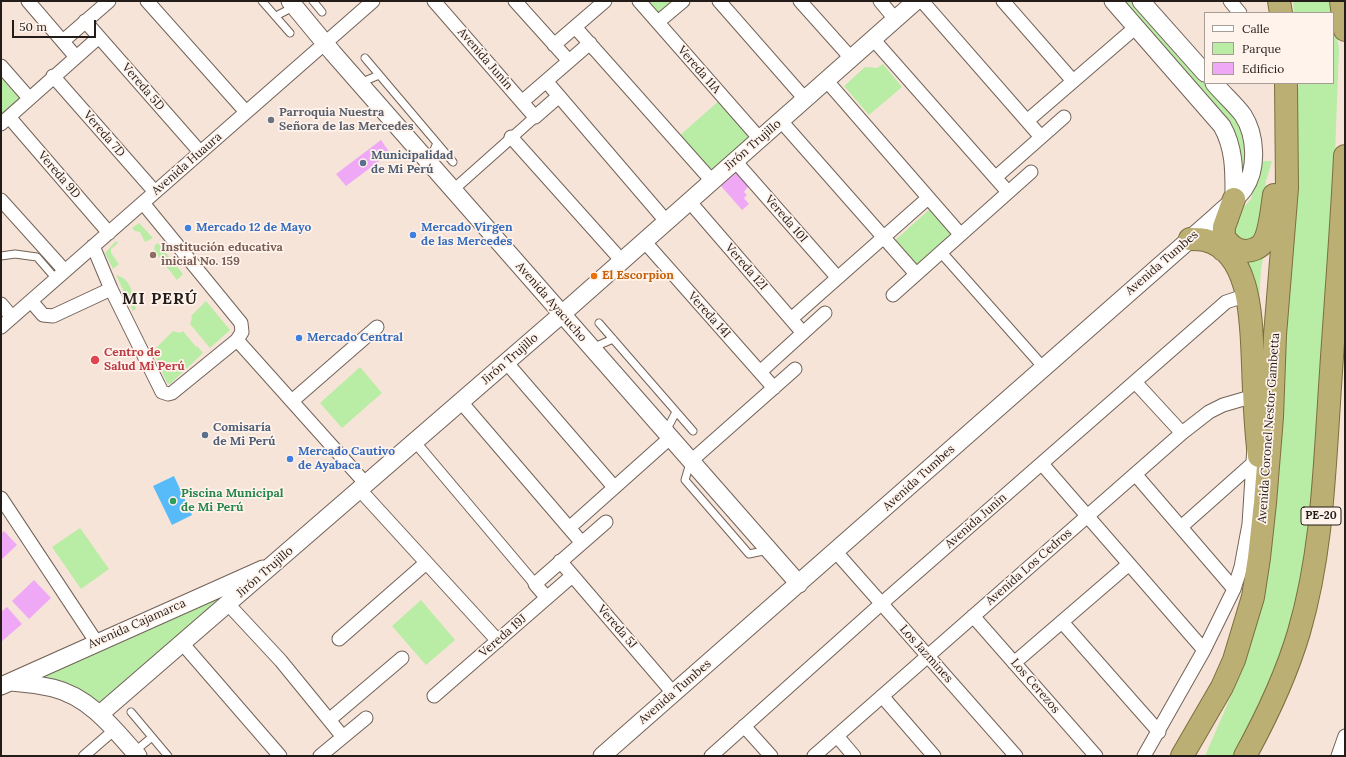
<!DOCTYPE html>
<html>
<head>
<meta charset="utf-8">
<style>
  body { margin:0 }
  #map { position:relative; width:1346px; height:757px; overflow:hidden; background:#f7e4d8; font-family:Lora,serif }
  canvas { display:block }
  .frame { position:absolute; inset:0; border:2px solid #231c18; pointer-events:none }
  .legend { position:absolute; left:1204px; top:12px; width:130px; height:72px; box-sizing:border-box; background:#fff3ec; border:1px solid #a79d97; margin:0; padding:5px 7px; list-style:none; font-size:12px; color:#231c18 }
  .legend li { display:flex; align-items:center; gap:8px; height:20px }
  .legend b { width:20px; border:1px solid #a79d97 }
  .scale { position:absolute; left:12px; top:20px; width:84px; height:18px; box-sizing:border-box; border:2px solid #231c18; border-top:0; padding-left:5px; font-size:12px; line-height:14px; white-space:nowrap; color:#231c18; -webkit-text-stroke:3px #fff3ec; paint-order:stroke }
</style>
</head>
<body>
<div id="map">
<canvas width="1346" height="757"></canvas>
<div class="frame"></div>
<ul class="legend">
<li><b style="height:5px;background:#fff"></b>Calle</li>
<li><b style="height:11px;background:#b9eca5"></b>Parque</li>
<li><b style="height:11px;background:#efa8f6"></b>Edificio</li>
</ul>
<div class="scale">50 m</div>
</div>
<script>
const c = document.querySelector('canvas').getContext('2d');
c.lineJoin = 'round';
function paint(path, color) { c.fillStyle = color; c.fill(path, 'evenodd'); }
function strokePath(path, color, width, dash) { c.strokeStyle = color; c.lineWidth = width; c.lineCap = dash ? 'butt' : 'round'; c.setLineDash(dash || []); c.stroke(path); }
function write(font, color, halo, rows, align = 'center') {
  c.font = font + ' Lora,serif'; c.lineWidth = 3.5; c.setLineDash([]); c.textBaseline = 'middle'; c.strokeStyle = halo; c.fillStyle = color; for (const [text, x, y, turn = 0] of rows) {
    c.save(); c.translate(x, y); c.rotate((+turn || 0) * Math.PI / 180); c.textAlign = isNaN(turn) ? turn : align; if (halo) c.strokeText(text, 0, 0); c.fillText(text, 0, 0); c.restore();
  }
}
paint(new Path2D(`
  M643 1H678L658 18Z
  M1119 1H1134L1239 123 1245 146V173L1241 174 1237 156Z
  M1293 1H1330L1332 13H1294Z
  M1333 17 1339 48 1333 208 1319 477 1294 615 1269 683 1233 756H1205L1243 668 1248 650 1295 112 1299 83H1333Z
  M883 64 902 87 869 115 844 86 865 67 877 68Z
  M1 73 24 99 1 118Z
  M721 99 757 138 712 177 678 137Z
  M1257 161H1272L1266 181 1259 224 1254 240 1238 245 1229 224 1251 199 1257 177Z
  M930 209 953 236 915 269 892 243Z
  M139 223 153 238 145 242 140 232 135 231 132 228Z
  M116 241 118 243 111 249V253L119 264 113 269 105 253Z
  M158 243 183 274 177 280 154 251 155 245Z
  M1265 247 1261 269 1257 337 1233 253Z
  M116 275C132 279 133 295 136 309L133 311Z
  M206 301 230 330 210 348 190 324 192 318 191 316Z
  M173 331 180 333 183 331 196 347 197 346 203 353 170 384 167 383 153 351Z
  M360 367 382 393 342 428 320 403Z
  M80 528 109 569 81 589 52 547Z
  M240 583 105 707 42 682V676Z
  M421 600 455 640 426 665 392 626Z`), '#b9eca5');
paint(new Path2D(`
  M174 476 192 515 172 525 153 486Z`), '#57bbfa');
paint(new Path2D(`
  M381 140 390 153 346 186 336 174Z
  M738 171 750 184 744 192 747 195 744 198 749 204 742 210 721 186Z
  M4 531 17 545 1 560V534Z
  M34 580 51 598 29 619 12 601Z
  M7 607 22 624 1 642V612Z`), '#efa8f6');
const service = new Path2D(`
  M262 1 290 33
  M313 1 322 12
  M276 16 295 6
  M365 58 453 162
  M360 83 379 75
  M429 161 437 143
  M1 256 15 254 37 257 56 279
  M599 323 693 431
  M592 348 613 339
  M666 431 676 412
  M690 463 685 480 749 554 768 550
  M131 712 168 756
  M134 752 152 737`);
const pedestrian = new Path2D(`
  M453 190 535 117
  M941 252 1043 367
  M415 442 535 584
  M84 756 114 730`);
const minor = new Path2D(`
  M28 1 76 57
  M147 1 246 112
  M434 1 535 117 559 96
  M515 1 569 61
  M639 1 760 139
  M719 1 805 99
  M800 1 851 58
  M880 1 895 19
  M922 1 1041 137
  M1003 1 1073 81
  M1230 1 1240 13
  M85 21 200 152
  M658 22 683 1
  M575 27 712 181
  M873 39 1008 192
  M63 41 109 1
  M554 45 605 1
  M1 66 29 98
  M53 76 155 192
  M826 80 960 234
  M546 81 666 221
  M523 101 590 43
  M9 117 109 233
  M781 121 916 274
  M1027 121 1136 27
  M1 124 99 37
  M511 137 622 261
  M735 161 837 277
  M996 177 1064 117
  M1 200 65 271
  M689 201 803 333
  M143 203 241 323 242 332 237 340 366 484
  M644 241 774 388
  M93 246 111 289 162 392 168 394 172 393 237 340
  M893 295 1031 172
  M31 301 43 315 53 316 111 289
  M1 304 12 317
  M791 319 928 198
  M1 327 373 1
  M506 362 614 487
  M760 372 825 313
  M1135 382 1182 433
  M292 401 377 327
  M461 402 582 543
  M691 461 795 369
  M1042 464 1204 650
  M1135 474 1234 589
  M360 490 498 641
  M1 498 97 643
  M1181 527 1252 464
  M569 528 671 437
  M836 552 1016 756
  M560 561 674 694
  M547 598 535 584 606 522
  M228 604 281 661 343 737
  M973 616 1096 756
  M1062 622 1159 732
  M339 639 426 563
  M182 643 280 756
  M1014 663 1129 564
  M434 696 572 576
  M882 696 934 756
  M329 720 402 658
  M744 726 771 756
  M837 736 854 756
  M320 756 366 718
  M711 756 881 604 1226 302 1247 295
  M814 756 1182 433 1209 412 1223 405 1254 396
  M1144 756 1204 650 1234 589 1241 567 1249 524 1254 446
  M1338 756 1345 736`);
const tertiary = new Path2D(`
  M290 1 333 53 799 584
  M1113 1 1222 126C1235 149 1234 173 1234 199
  M1141 1 1205 73
  M11 682C25 683 39 685 53 688 90 697 114 729 138 756
  M1 686 263 569
  M100 714 562 314 916 1
  M602 756 1213 219C1223 209 1236 200 1244 189 1258 169 1256 135 1243 115 1235 104 1223 94 1214 83`);
const trunk = new Path2D(`
  M1279 1 1281 13
  M1341 1 1345 30
  M1223 236C1229 244 1235 251 1246 251 1251 251 1259 248 1262 244 1270 235 1272 207 1274 195
  M1190 239C1195 239 1201 239 1205 240 1253 252 1251 326 1253 364 1254 395 1255 425 1259 456
  M1223 250 1224 227 1234 199
  M1182 756 1222 687 1234 660 1253 597 1259 558 1265 503 1272 417 1275 335 1287 188 1286 83
  M1245 756C1267 716 1286 676 1299 632 1321 557 1324 480 1329 403 1334 321 1341 239 1345 156`);
strokePath(service, '#726258', 9);
strokePath(pedestrian, '#726258', 12);
strokePath(minor, '#726258', 15);
strokePath(tertiary, '#726258', 19);
strokePath(trunk, '#7b6f3d', 24);
strokePath(service, '#fff', 7);
strokePath(pedestrian, '#fff', 10);
strokePath(minor, '#fff', 13);
strokePath(tertiary, '#fff', 17);
strokePath(trunk, '#bbaf74', 22);
for (const [x, y, r, color] of [
  [271,120,4,"#6b7280"],
  [363,163,4,"#5c6f8a"],
  [188,228,4,"#3f7fe0"],
  [413,235,4,"#3f7fe0"],
  [153,255,4,"#8d6e63"],
  [594,276,4,"#e8710a"],
  [299,338,4,"#3f7fe0"],
  [95,360,5,"#e0444e"],
  [205,435,4,"#5c6f8a"],
  [290,459,4,"#3f7fe0"],
  [173,501,4,"#2e9e5b"]
]) { const dot = new Path2D(); dot.arc(x, y, r, 0, 2 * Math.PI); c.fillStyle = color; c.fill(dot); strokePath(dot, '#fff3ec', 1.5); }
for (const [x, y, w] of [
  [1321,516,40]
]) { const box = new Path2D(); box.roundRect(x - w / 2, y - 9, w, 18, 3); c.fillStyle = '#fff3ec'; c.fill(box); strokePath(box, '#231c18', 1); }
write('bold 11px', '#231c18', null, [
  ["PE-20",1321,516]
]);
write('12px', '#231c18', '#fff3ec', [
  ["Avenida Junín",485,59,49],
  ["Vereda 11A",699,70,49],
  ["Vereda 5D",143,87,49],
  ["Vereda 7D",104,134,49],
  ["Jirón Trujillo",753,145,-41],
  ["Avenida Huaura",187,164,-41],
  ["Vereda 9D",59,175,49],
  ["Vereda 10I",786,219,49],
  ["Avenida Tumbes",1162,263,-41],
  ["Vereda 12I",746,267,49],
  ["Avenida Ayacucho",551,302,49],
  ["Vereda 14I",709,315,48],
  ["Jirón Trujillo",510,359,-41],
  ["Avenida Coronel Nestor Gambetta",1269,428,-86],
  ["Avenida Tumbes",919,478,-42],
  ["Avenida Junín",976,521,-41],
  ["Avenida Los Cedros",1029,567,-41],
  ["Jirón Trujillo",265,572,-41],
  ["Avenida Cajamarca",137,624,-24],
  ["Vereda 5J",617,627,49],
  ["Vereda 19J",503,636,-41],
  ["Los Jazmines",926,654,48],
  ["Los Cerezos",1035,686,49],
  ["Avenida Tumbes",675,692,-41]
]);
write('bold 12px', '#5b616d', '#fff3ec', [
  ["Parroquia Nuestra",279,113],
  ["Señora de las Mercedes",279,127]
], 'left');
write('bold 12px', '#4e5e75', '#fff3ec', [
  ["Municipalidad",371,156],
  ["de Mi Perú",371,170],
  ["Comisaría",213,428],
  ["de Mi Perú",213,442]
], 'left');
write('bold 12px', '#366cbe', '#fff3ec', [
  ["Mercado 12 de Mayo",196,228],
  ["Mercado Virgen",421,228],
  ["de las Mercedes",421,242],
  ["Mercado Central",307,338],
  ["Mercado Cautivo",298,452],
  ["de Ayabaca",298,466]
], 'left');
write('bold 12px', '#785e54', '#fff3ec', [
  ["Institución educativa",161,248],
  ["inicial No. 159",161,262]
], 'left');
write('bold 12px', '#c56008', '#fff3ec', [
  ["El Escorpion",602,276]
], 'left');
write('bold 12px', '#be3a42', '#fff3ec', [
  ["Centro de",104,353],
  ["Salud Mi Perú",104,367]
], 'left');
write('bold 12px', '#27864d', '#fff3ec', [
  ["Piscina Municipal",181,494],
  ["de Mi Perú",181,508]
], 'left');
c.letterSpacing = '1px';
write('bold 16px', '#231c18', '#fff3ec', [
  ["MI PERÚ",160,299]
]);
c.letterSpacing = '0px';
</script>
</body>
</html>
